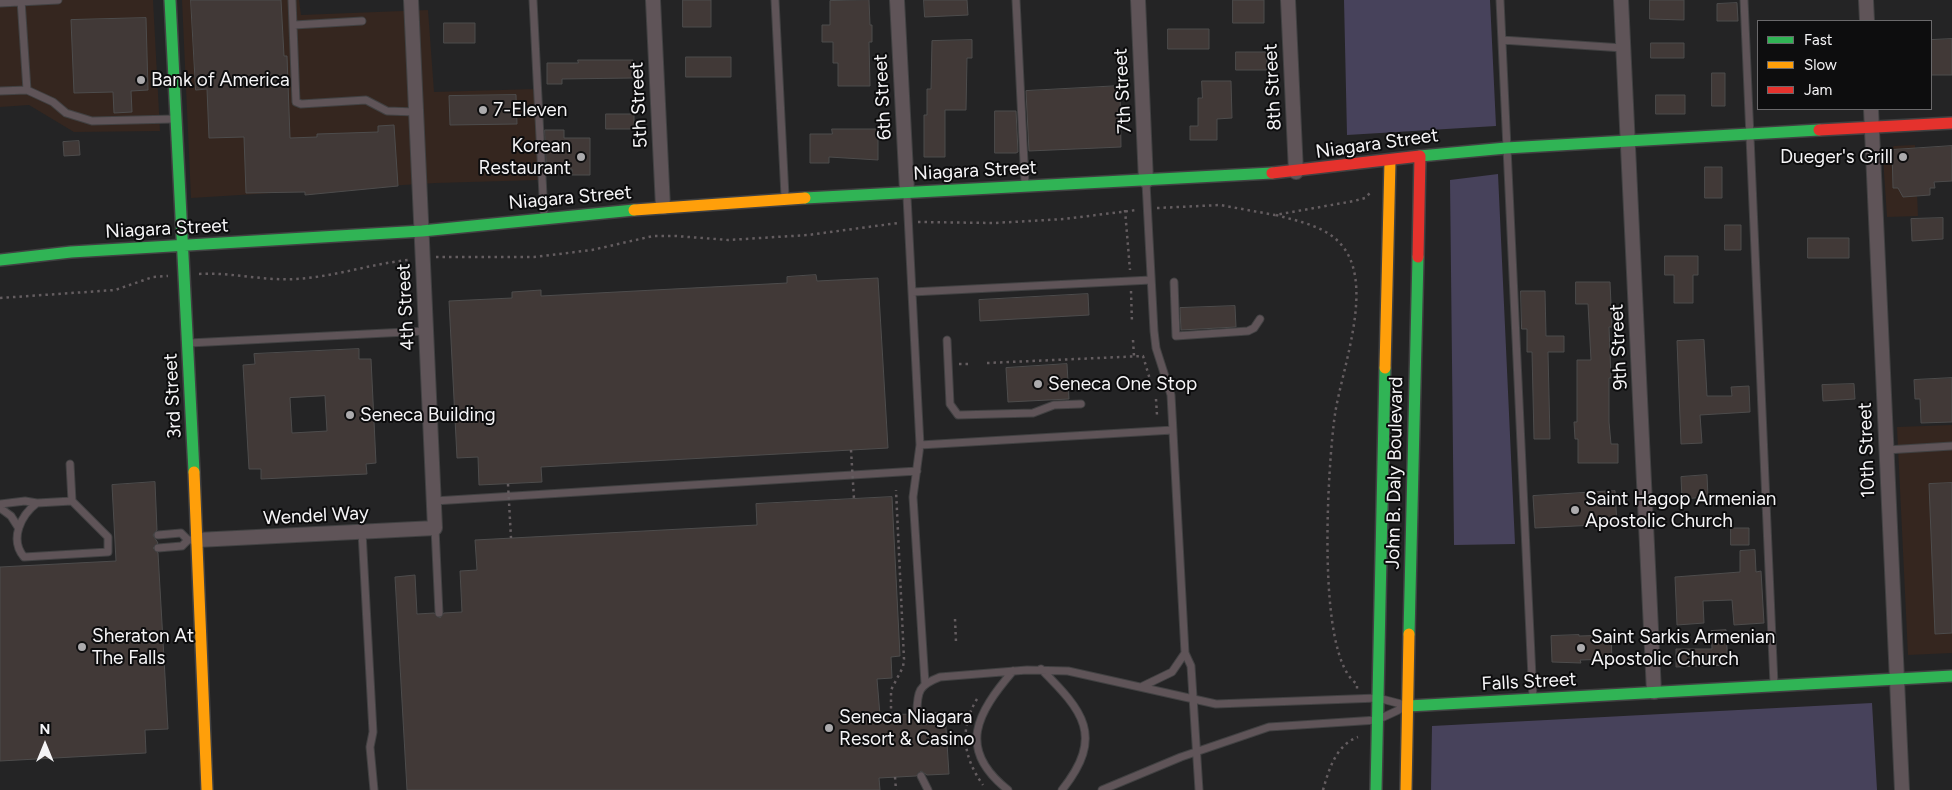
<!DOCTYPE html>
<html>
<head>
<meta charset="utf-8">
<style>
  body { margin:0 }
  #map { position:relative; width:1952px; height:790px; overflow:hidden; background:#242425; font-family:Figtree,sans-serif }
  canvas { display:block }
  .legend { position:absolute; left:1757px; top:20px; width:175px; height:90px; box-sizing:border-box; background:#0d0d0e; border:1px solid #6a696b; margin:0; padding:6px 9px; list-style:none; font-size:15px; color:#f5f4f6 }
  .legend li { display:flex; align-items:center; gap:10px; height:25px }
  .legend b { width:25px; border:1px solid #6a696b }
  .north { position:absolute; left:20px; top:720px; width:50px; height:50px; -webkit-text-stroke:4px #0d0d0e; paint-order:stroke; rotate:0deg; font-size:14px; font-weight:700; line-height:20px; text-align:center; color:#f5f4f6 }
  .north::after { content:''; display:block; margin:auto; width:18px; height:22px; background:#f5f4f6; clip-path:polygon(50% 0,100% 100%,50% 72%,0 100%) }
</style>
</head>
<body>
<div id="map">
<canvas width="1952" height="790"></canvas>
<ul class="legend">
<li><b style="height:6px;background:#30b455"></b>Fast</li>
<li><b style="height:6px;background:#ff9f0a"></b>Slow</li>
<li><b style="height:6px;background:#e5322d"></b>Jam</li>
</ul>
<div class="north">N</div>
</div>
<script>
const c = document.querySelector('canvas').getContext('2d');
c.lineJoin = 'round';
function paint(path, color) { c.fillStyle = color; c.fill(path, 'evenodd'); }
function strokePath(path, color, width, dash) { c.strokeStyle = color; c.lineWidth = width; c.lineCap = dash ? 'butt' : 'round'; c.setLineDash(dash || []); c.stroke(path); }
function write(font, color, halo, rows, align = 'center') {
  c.font = font + ' Figtree,sans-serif'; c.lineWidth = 4; c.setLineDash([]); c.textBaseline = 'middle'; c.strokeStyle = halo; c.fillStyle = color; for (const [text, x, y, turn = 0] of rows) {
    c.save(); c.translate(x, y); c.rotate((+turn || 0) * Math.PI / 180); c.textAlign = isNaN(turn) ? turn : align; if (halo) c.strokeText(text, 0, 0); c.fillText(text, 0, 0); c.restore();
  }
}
paint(new Path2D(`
  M0 0H153L160 131 74 132 29 105 0 107Z
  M182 0H299L301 15 428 10 434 92 535 89 538 180 436 183 191 198Z
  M1915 145 1918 216 1887 217 1883 157 1894 146Z
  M1952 425V653L1908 655 1897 427Z`), '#35261f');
paint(new Path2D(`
  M1344 0H1490L1496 126 1347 135Z
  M1498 174 1515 544 1454 545 1450 180Z
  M1872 703 1877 790H1431L1432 726Z`), '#47425b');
const building = new Path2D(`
  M191 0H281L284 56H287L290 138 317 137V134L378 132V126L394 125 398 186 305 195V192L246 193 244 137 209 138 207 89 196 90Z
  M683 0H711V27H683Z
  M869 0 870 25H872V42H869L870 86H838V63H833V42H822V25H830V1Z
  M924 0H967L968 15 925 17Z
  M1233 0H1264V23H1233Z
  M1650 0H1684V20L1650 19Z
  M1737 3 1738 21H1717V4Z
  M146 18 148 90 131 91 132 112 114 113 113 92 74 93 71 20Z
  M444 23H475V43H444Z
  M1168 29H1209V49H1168Z
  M1952 39V75H1931V40Z
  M972 40V58H967L966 110H945V157H924V115H927V89H931L932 41Z
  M1651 43H1684V58H1651Z
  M1236 52H1267V70H1236Z
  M686 57H731V77H686Z
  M578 60H633V78L562 79V84H547V63H578Z
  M1712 73H1725V106H1712Z
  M1202 81H1231L1232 118 1217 119V140H1190V126H1198V98H1202Z
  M1120 86 1121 147 1029 151 1026 91Z
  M516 95 517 124 450 125 449 96Z
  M1656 95H1685V114H1656Z
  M995 111H1016L1018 152 1016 153H995Z
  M606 114H634V129H606Z
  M832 129H878V160L829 157V163H810V134H832Z
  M545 130H564V138H590V175H572V169H547Z
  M79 141 80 155 64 156 63 142Z
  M1952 146V181L1934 182 1935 188H1930V195L1903 197 1898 188H1893L1892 150Z
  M1705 167H1722V198H1705Z
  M1943 218V239L1912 241 1911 219Z
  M1725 225H1741V250H1725Z
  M1808 238H1849V258H1808Z
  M1665 256H1698V275H1693V303H1674V275H1665Z
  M816 275 817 281 878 278 888 448 541 467 542 482 479 485 478 457 457 458 449 301 512 298V292L541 290V296L787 283V277Z
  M1576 282H1610L1612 327H1609L1611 378H1609V422L1611 444H1618V463H1578V439H1575L1574 422H1577V360H1591L1588 304H1576Z
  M1521 291H1545L1546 336H1564V352H1548L1550 439H1534L1532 352H1527V329H1522Z
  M1088 294 1089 315 980 321 979 300Z
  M1235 306 1236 327 1181 330 1180 308Z
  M1704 340 1707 396H1732L1731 387 1749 386 1750 412 1700 415 1702 443 1681 444 1677 341Z
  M359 349V359H371L376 463 366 464 367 474 261 479V469H249L243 365 255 364 254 354ZM325 396 327 431 292 433 290 398Z
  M1067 364 1069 399 1008 402 1006 368Z
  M1952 378V422L1921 423 1920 399H1915L1914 380Z
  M1854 384 1855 399 1823 401 1822 385Z
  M1707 475 1708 497 1682 499 1681 477Z
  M155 482 157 530 153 535 158 543 153 548 158 553 168 729 145 730 146 753 0 761V567L116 561 112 485Z
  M1952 483V633L1935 634 1929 484Z
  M1615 491 1617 524 1535 528 1533 496Z
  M892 497 900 656 891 657 892 678 877 679 880 715 912 714 917 718 922 713 945 712 949 774 927 775 921 771 916 776 879 778 880 790H407L395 577 415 575 417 614 434 613 440 618 444 613 462 612 460 571 477 570 475 540 757 525 756 504Z
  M1731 528H1749V545H1731Z
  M1755 550 1756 572 1761 571 1764 623 1734 625 1732 600 1703 601 1704 623 1677 625 1675 577 1740 572V551Z
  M1726 630 1728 665 1676 667V649H1712L1711 631Z
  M1579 635V636L1611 635 1612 659 1580 660 1581 663 1552 662 1551 636Z`);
paint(building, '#413937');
strokePath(building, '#4d4c4c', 1);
const lane = new Path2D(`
  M21 0 27 90
  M292 0 296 102 301 104 366 100 387 111 416 112
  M533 0 544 215
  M775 0 785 196
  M1016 0 1025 183
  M1500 0 1533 698
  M1744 0 1774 684
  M0 3 58 0
  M294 25 362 21
  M1502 40 1623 48
  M0 91 27 90 53 102 66 113 92 121 174 119
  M1146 183 1154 331 1156 348 1171 395 1185 653 1191 666 1199 790
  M907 197 920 445 913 497 925 683
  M1174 282 1176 336 1248 331 1254 328 1260 319
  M912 292 1151 280
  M947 340 950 404 958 415 1033 413 1054 405 1081 404
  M189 343 426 331
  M920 445 1173 430
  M1886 450 1952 446
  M70 464 72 501
  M434 501 917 471
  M0 504 25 501 37 503C21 515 9 539 24 557L108 552V537L72 501 37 503
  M0 508 11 516 18 527
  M435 528 439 613
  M362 532 373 732 370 747 374 790
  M158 535 181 533 188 540
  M158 548 182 546 188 540H197
  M1041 669C1083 711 1105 736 1062 790
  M1143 686 1172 672 1185 653
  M917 713C917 691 919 685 940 677L1027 670 1068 671 1216 704 1378 698 1405 705
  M921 776 928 790
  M1008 790C956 749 977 713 1013 671
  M1102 790 1181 757 1269 727 1377 720 1403 708`);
const street = new Path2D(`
  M653 0 663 207
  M897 0 907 191
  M1138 0 1146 181
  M1288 0 1296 172
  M1621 0 1654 692
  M1866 0 1867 21
  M1871 109 1902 790
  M197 540 435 528 411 0`);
const fast = new Path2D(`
  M170 0 194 472
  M1420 156 1506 148 1819 130
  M805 198 1272 173
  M0 260 71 252 422 231 634 210
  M1409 634 1418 257
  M1408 706 1952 676
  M1376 790 1385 368`);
const slow = new Path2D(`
  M634 210 805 198
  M1385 368 1390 161
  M194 472 207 790
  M1406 790 1409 634`);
const jam = new Path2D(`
  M1819 130 1952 123
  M1272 173 1420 156 1418 257`);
strokePath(lane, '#414142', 9);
strokePath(street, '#414142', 16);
strokePath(fast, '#414142', 14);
strokePath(slow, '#414142', 14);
strokePath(jam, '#414142', 14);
strokePath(new Path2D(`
  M1157 208 1220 205 1275 215 1354 201 1365 198 1370 193
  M1125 210 1130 270
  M1276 215C1301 222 1331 227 1346 251 1372 292 1342 369 1335 414 1328 463 1315 657 1357 684V689
  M918 222 994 223 1064 219 1137 210
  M436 257H534L592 250 653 236H676L728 240 808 235 898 223
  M199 274C231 272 263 281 295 279 334 277 370 264 408 260
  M1131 291 1132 323
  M0 298 115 290 153 277 168 276
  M1133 340 1134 356
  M987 363 1143 356 1151 383
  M959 364H970
  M1156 399 1157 415
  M955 619 956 642
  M977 699C959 729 963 757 983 785
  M891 715V690L903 667 904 659 896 490
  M947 743 965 742
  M895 777 896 790
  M1323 790C1329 769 1336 745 1358 737`), '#645d60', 2.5, [2.5, 4]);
strokePath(lane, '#5f5458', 7);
strokePath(street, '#5f5458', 14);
strokePath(fast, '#30b455', 11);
strokePath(slow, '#ff9f0a', 11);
strokePath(jam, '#e5322d', 11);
strokePath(new Path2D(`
  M851 450 854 499
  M508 484 511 538`), '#645d60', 2.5, [2.5, 4]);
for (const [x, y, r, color] of [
  [141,80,5,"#acabad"],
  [483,110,5,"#acabad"],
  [581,157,5,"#acabad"],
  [1903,157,5,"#acabad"],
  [1038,384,5,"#acabad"],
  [350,415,5,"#acabad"],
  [1575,510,5,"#acabad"],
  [82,647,5,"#acabad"],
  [1581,648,5,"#acabad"],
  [829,728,5,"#acabad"]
]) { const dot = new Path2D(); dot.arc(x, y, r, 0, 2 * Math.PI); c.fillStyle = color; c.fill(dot); strokePath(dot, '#0d0d0e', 2); }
write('19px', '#f5f4f6', '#0d0d0e', [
  ["Bank of America",151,80],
  ["7-Eleven",493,110],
  ["Korean",571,146,"right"],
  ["Restaurant",571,168,"right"],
  ["Dueger's Grill",1893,157,"right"],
  ["Seneca One Stop",1048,384],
  ["Seneca Building",360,415],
  ["Saint Hagop Armenian",1585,499],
  ["Apostolic Church",1585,521],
  ["Sheraton At",92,636],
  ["The Falls",92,658],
  ["Saint Sarkis Armenian",1591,637],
  ["Apostolic Church",1591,659],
  ["Seneca Niagara",839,717],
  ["Resort & Casino",839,739]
], 'left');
write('19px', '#f5f4f6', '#0d0d0e', [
  ["8th Street",1273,87,-93],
  ["7th Street",1123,91,-93],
  ["6th Street",883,97,-93],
  ["5th Street",639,105,-93],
  ["Niagara Street",1377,144,-8],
  ["Niagara Street",975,171,-3],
  ["Niagara Street",570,198,-5],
  ["Niagara Street",167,229,-3],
  ["4th Street",406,307,-93],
  ["9th Street",1619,347,-93],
  ["3rd Street",173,396,-93],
  ["10th Street",1867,450,-92],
  ["John B. Daly Boulevard",1395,473,-89],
  ["Wendel Way",316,516,-3],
  ["Falls Street",1529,682,-3]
]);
</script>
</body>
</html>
